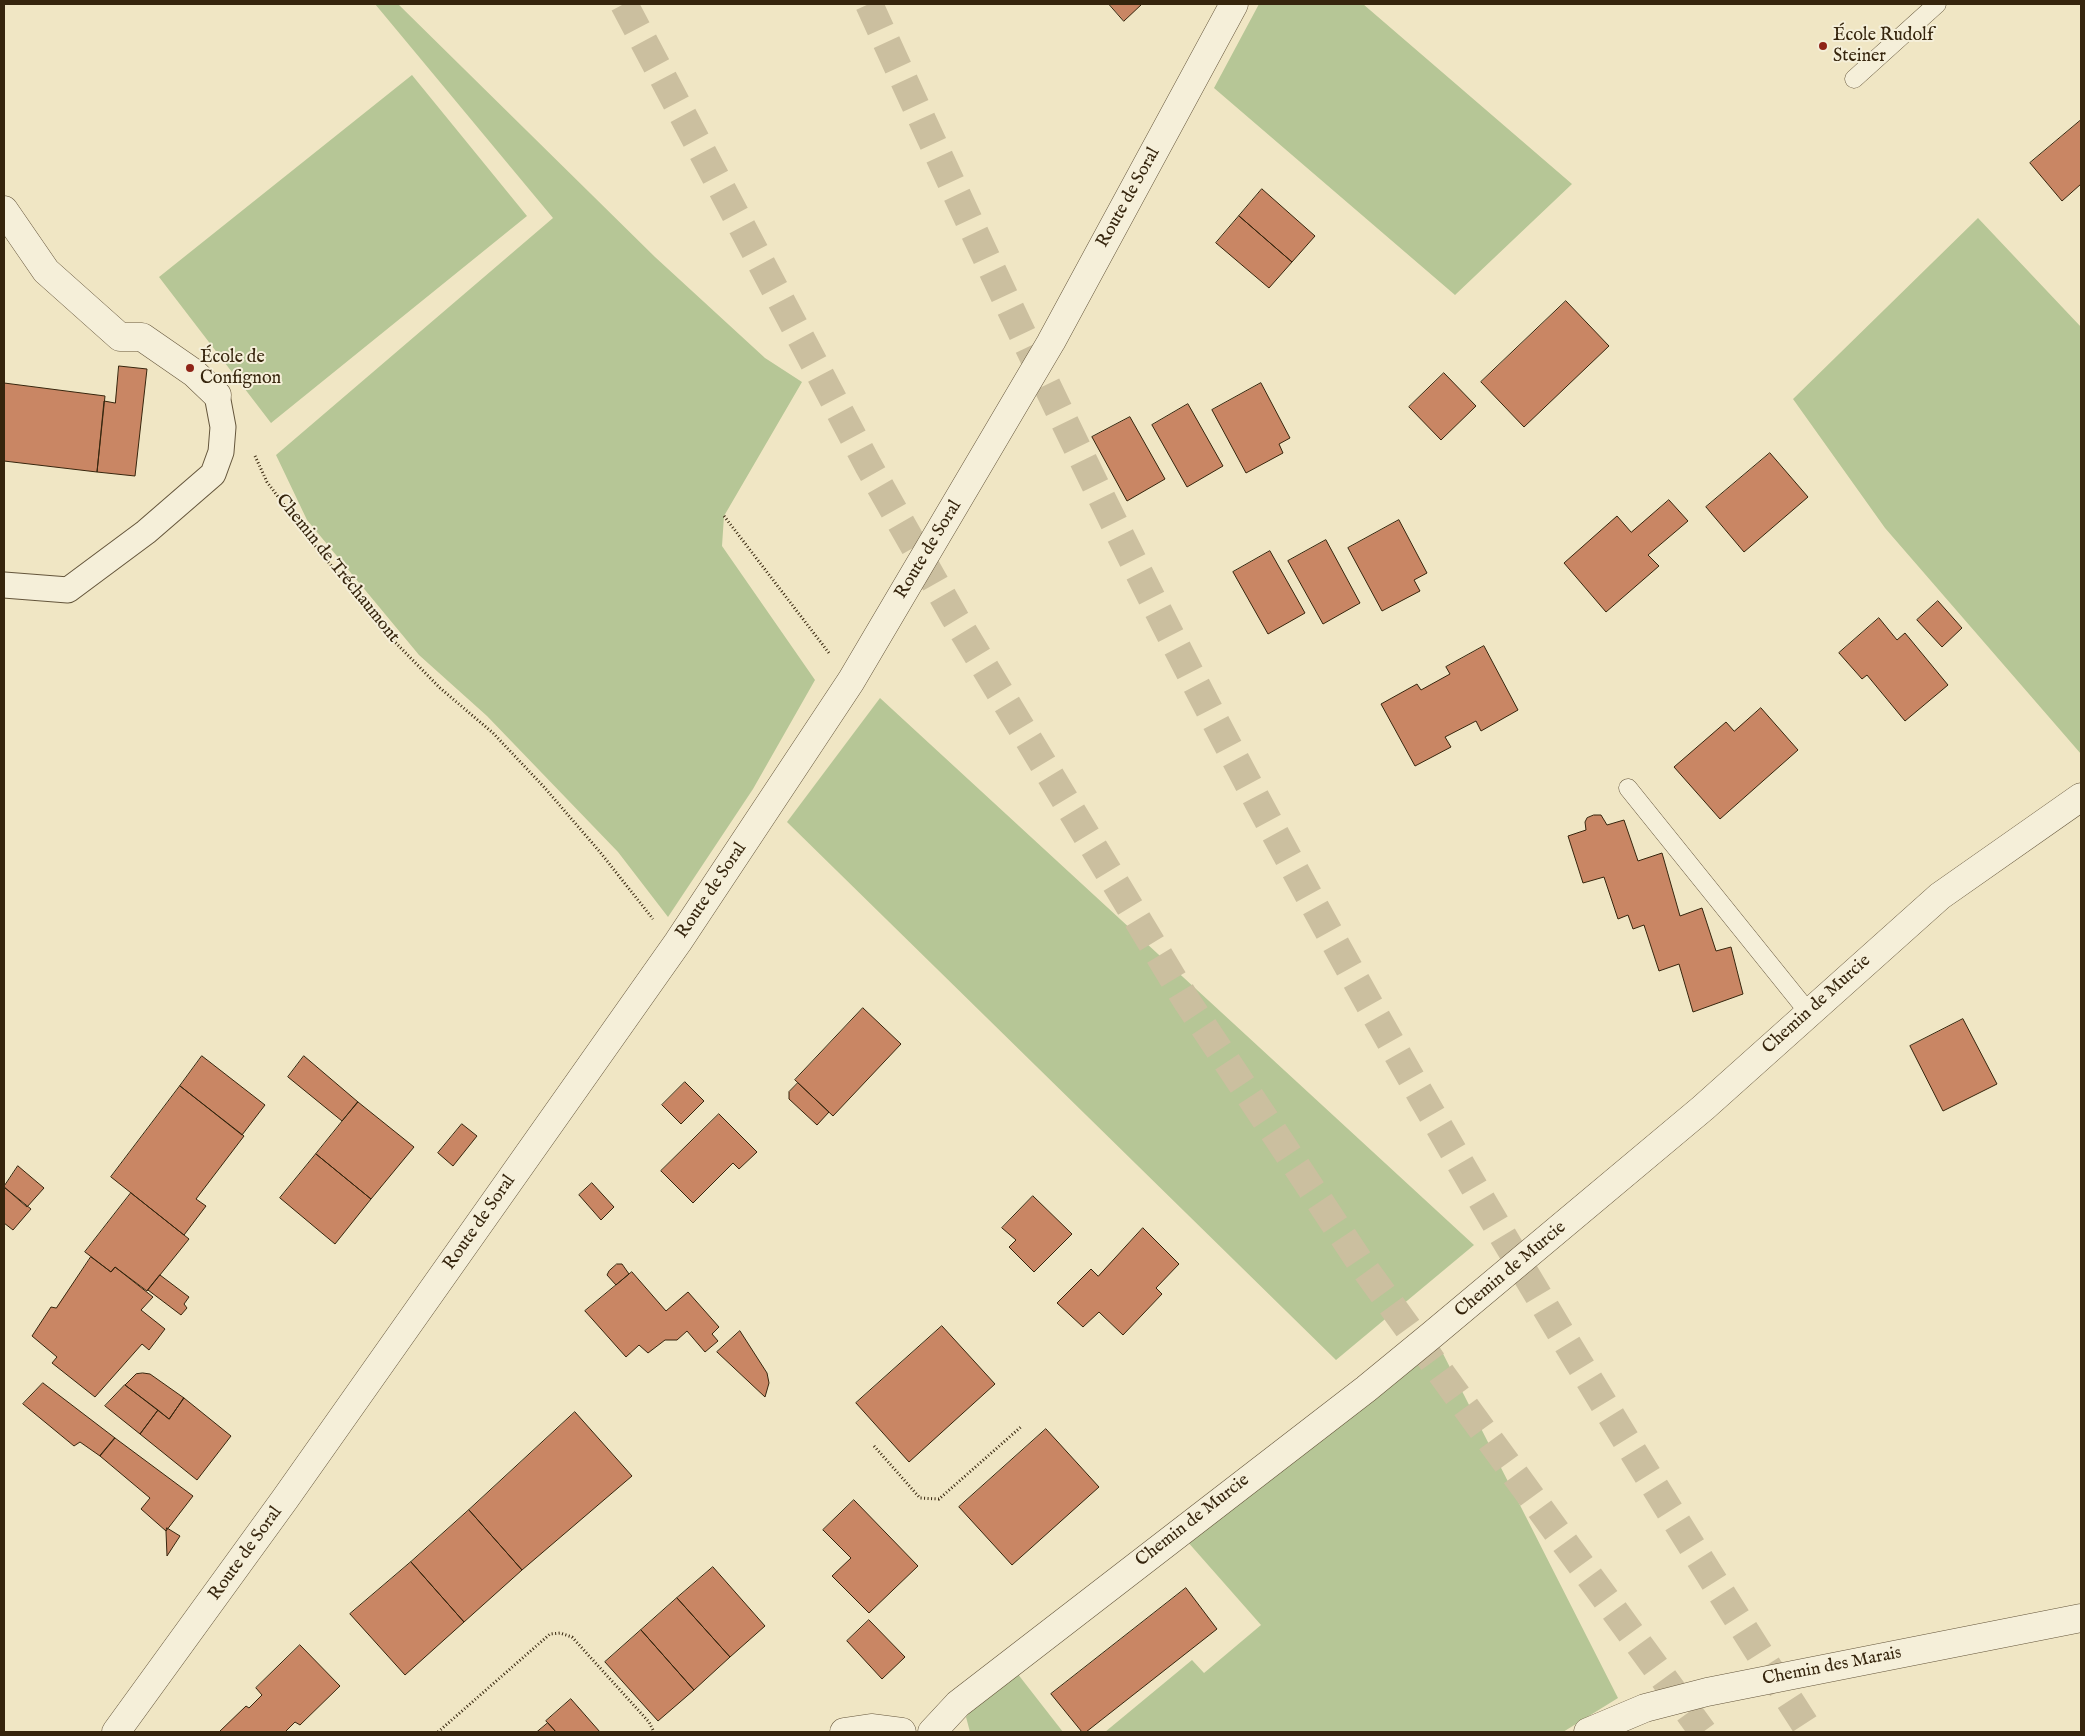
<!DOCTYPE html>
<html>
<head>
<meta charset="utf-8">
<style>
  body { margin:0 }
  #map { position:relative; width:2085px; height:1736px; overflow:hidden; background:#f0e6c4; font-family:"IM FELL English",serif }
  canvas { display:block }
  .frame { position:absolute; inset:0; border:5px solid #36250d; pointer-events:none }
</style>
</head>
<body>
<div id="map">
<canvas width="2085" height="1736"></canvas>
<div class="frame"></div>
</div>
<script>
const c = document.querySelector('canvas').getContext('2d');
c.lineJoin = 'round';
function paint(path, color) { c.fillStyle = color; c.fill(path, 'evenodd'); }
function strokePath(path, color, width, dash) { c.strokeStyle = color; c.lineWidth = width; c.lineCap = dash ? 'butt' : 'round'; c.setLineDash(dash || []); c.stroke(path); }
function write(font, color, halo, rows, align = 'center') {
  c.font = font + ' "IM FELL English",serif'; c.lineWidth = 4; c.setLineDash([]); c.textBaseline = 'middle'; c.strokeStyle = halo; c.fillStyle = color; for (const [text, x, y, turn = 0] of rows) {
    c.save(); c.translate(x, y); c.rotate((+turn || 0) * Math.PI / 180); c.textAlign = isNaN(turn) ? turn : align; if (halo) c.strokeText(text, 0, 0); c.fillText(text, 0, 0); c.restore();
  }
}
paint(new Path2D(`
  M375 4H398L655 257 765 358 802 382 724 516 722 546 815 680 753 789 668 917 618 852 487 716 419 655 307 520 276 455 553 218Z
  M1259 4H1363L1572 184 1455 295 1214 88Z
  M412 75 527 216 271 423 159 277Z
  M1978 218 2081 327V754L1885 528 1793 399Z
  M880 698 1474 1245 1336 1360 787 822Z
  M1433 1334 1618 1698 1563 1732H1105L1192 1660 1204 1673 1261 1625 1179 1532Z
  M1010 1664 1063 1732H970L966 1717Z`), '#b6c696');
const building = new Path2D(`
  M1109 4H1142L1124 21Z
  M2081 120V184L2062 201 2030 163Z
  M1262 189 1315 236 1292 262 1239 216Z
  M1239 216 1292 262 1269 288 1216 243Z
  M1566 301 1609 346 1524 427 1481 382Z
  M119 366 147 369 135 476 97 472 104 401 115 403Z
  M1444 373 1476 406 1441 440 1409 407Z
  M4 383 105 396 97 472 4 461Z
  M1261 383 1290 438 1279 444 1283 453 1246 473 1212 410Z
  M1188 404 1223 466 1187 487 1152 425Z
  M1130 417 1165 479 1127 501 1092 437Z
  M1770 453 1808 497 1744 552 1706 507Z
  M1669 500 1688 521 1648 555 1659 566 1606 612 1564 563 1617 516 1631 532Z
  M1399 520 1427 573 1414 580 1420 591 1382 611 1348 548Z
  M1326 540 1360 603 1323 624 1288 561Z
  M1270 551 1305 613 1268 634 1233 572Z
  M1938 601 1962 628 1942 647 1917 620Z
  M1879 618 1897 640 1905 633 1948 685 1905 721 1867 675 1862 679 1839 653Z
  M1484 646 1518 710 1481 731 1476 721 1445 737 1451 747 1415 766 1381 704 1417 684 1421 690 1450 674 1446 667Z
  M1761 708 1798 750 1720 819 1674 767 1726 722 1734 731Z
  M1594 815H1601L1607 825 1624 820 1638 861 1662 853 1680 916 1702 908 1716 951 1731 947 1743 994 1693 1012 1679 964 1659 971 1644 925 1633 929 1628 915 1618 919 1604 877 1583 883 1568 836 1586 830 1585 822 1587 818Z
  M863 1008 901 1044 833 1116 795 1080Z
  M1963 1019 1997 1084 1943 1111 1910 1046Z
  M202 1056 265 1105 242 1135 180 1086Z
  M304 1056 358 1102 342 1121 288 1077Z
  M685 1082 704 1101 681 1124 662 1105Z
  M798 1083 829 1112 817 1125 789 1099V1092Z
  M180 1086 244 1136 196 1199 206 1206 184 1235 111 1177Z
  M358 1102 414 1147 371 1199 316 1154Z
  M719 1114 757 1152 739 1169 733 1163 693 1203 661 1171Z
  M462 1124 477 1136 453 1166 438 1153Z
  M316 1154 371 1199 335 1244 280 1198Z
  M18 1166 44 1188 27 1207 4 1187Z
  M592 1183 614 1207 601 1220 579 1195Z
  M4 1187 31 1209 13 1230 4 1223Z
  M131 1193 189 1239 147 1291 115 1267 111 1272 85 1252Z
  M1033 1196 1072 1234 1034 1272 1009 1247 1016 1240 1002 1228Z
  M1143 1228 1179 1264 1156 1288 1162 1294 1123 1335 1099 1312 1083 1327 1057 1303 1091 1269 1098 1276Z
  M91 1257 111 1272 115 1267 153 1297 141 1310 165 1329 149 1350 142 1344 95 1397 52 1363 57 1357 32 1336 51 1307 56 1308Z
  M617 1264H622L629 1274 616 1285 607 1275 609 1271Z
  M632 1272 666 1311 688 1292 719 1327 712 1334 718 1341 705 1352 687 1331 677 1340H665L648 1353 639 1345 626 1357 585 1311Z
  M160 1275 189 1297 184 1304 187 1308 181 1315 148 1290Z
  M942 1326 995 1384 909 1462 856 1403Z
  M740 1331 767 1373 769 1383 765 1397 717 1352Z
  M143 1373 150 1374 184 1398 169 1419 125 1385 136 1374Z
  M43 1383 115 1438 100 1456 80 1442 74 1446 23 1404Z
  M125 1385 158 1410 140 1434 105 1406Z
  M184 1398 231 1436 197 1480 140 1434 158 1410 169 1419Z
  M575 1412 632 1476 522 1570 469 1510Z
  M1046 1429 1099 1487 1012 1565 959 1507Z
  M115 1438 193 1496 166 1531 141 1509 150 1498 100 1456Z
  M854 1500 918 1566 869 1613 832 1576 851 1558 823 1530Z
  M469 1510 522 1570 464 1622 411 1562Z
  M167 1528 180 1536 167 1556 166 1531Z
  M411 1562 464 1622 405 1675 350 1614Z
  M713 1567 765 1626 730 1657 677 1598Z
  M1186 1588 1217 1629 1086 1732H1082L1051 1694Z
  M677 1598 730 1657 694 1690 641 1630Z
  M869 1620 905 1657 882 1679 847 1641Z
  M641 1630 694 1690 658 1721 605 1662Z
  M300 1645 340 1686 300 1725 295 1722 285 1732H219L246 1706 249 1708 262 1695 256 1688Z
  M571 1699 600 1732H556L546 1721Z
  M548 1723 556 1732H537Z`);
paint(building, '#c98664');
strokePath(building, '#36250d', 1);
strokePath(new Path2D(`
  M624 4 868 465 955 618 1186 1000 1362 1265 1703 1732
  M869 4C987 262 1107 519 1241 770 1416 1099 1608 1419 1810 1732`), '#cbbf9f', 28, [28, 14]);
const service = new Path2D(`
  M1854 79 1937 4
  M1628 788 1809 1013`);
const pedestrian = new Path2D(`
  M4 585 68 590 146 532 213 474 221 452 223 427 217 395`);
const minor = new Path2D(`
  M4 210 46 271 120 337H142L194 373 217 395
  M844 1732 871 1728 902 1732
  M932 1732 958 1704 1366 1389 1433 1334 1703 1108 1940 896 2081 797
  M1588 1732 1645 1708 1707 1692 2081 1618`);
const tertiary = new Path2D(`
  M116 1732 285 1499 678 942 851 681 1051 342 1234 4`);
strokePath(service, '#64553b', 19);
strokePath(pedestrian, '#64553b', 27);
strokePath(minor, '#64553b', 29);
strokePath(tertiary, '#64553b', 29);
strokePath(new Path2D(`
  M255 456 267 482 311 541 392 639 440 688 493 733 544 787 600 852 653 919
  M724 516 829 653
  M874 1446 920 1498 939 1499 1022 1426
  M438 1732 550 1634 560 1633 572 1637 649 1722 654 1732`), '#36250d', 3, [1, 2.5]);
strokePath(service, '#f5efd9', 18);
strokePath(pedestrian, '#f5efd9', 25);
strokePath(minor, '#f5efd9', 28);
strokePath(tertiary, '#f5efd9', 28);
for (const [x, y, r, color] of [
  [1823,46,5,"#8f2418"],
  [190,368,5,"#8f2418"]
]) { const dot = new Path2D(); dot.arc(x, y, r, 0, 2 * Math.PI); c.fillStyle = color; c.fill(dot); strokePath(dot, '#f5efd9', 2); }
write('18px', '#36250d', '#f5efd9', [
  ["École Rudolf",1833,36],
  ["Steiner",1833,57],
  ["École de",200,358],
  ["Confignon",200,379]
], 'left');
write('18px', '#36250d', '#f5efd9', [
  ["Route de Soral",1129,198,-61],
  ["Route de Soral",929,550,-59],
  ["Chemin de Tréchaumont",337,569,51],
  ["Route de Soral",712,891,-56],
  ["Chemin de Murcie",1817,1005,-42],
  ["Route de Soral",480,1223,-55],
  ["Chemin de Murcie",1511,1270,-40],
  ["Chemin de Murcie",1193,1521,-38],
  ["Route de Soral",246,1554,-54],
  ["Chemin des Marais",1832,1667,-11]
]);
</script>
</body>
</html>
